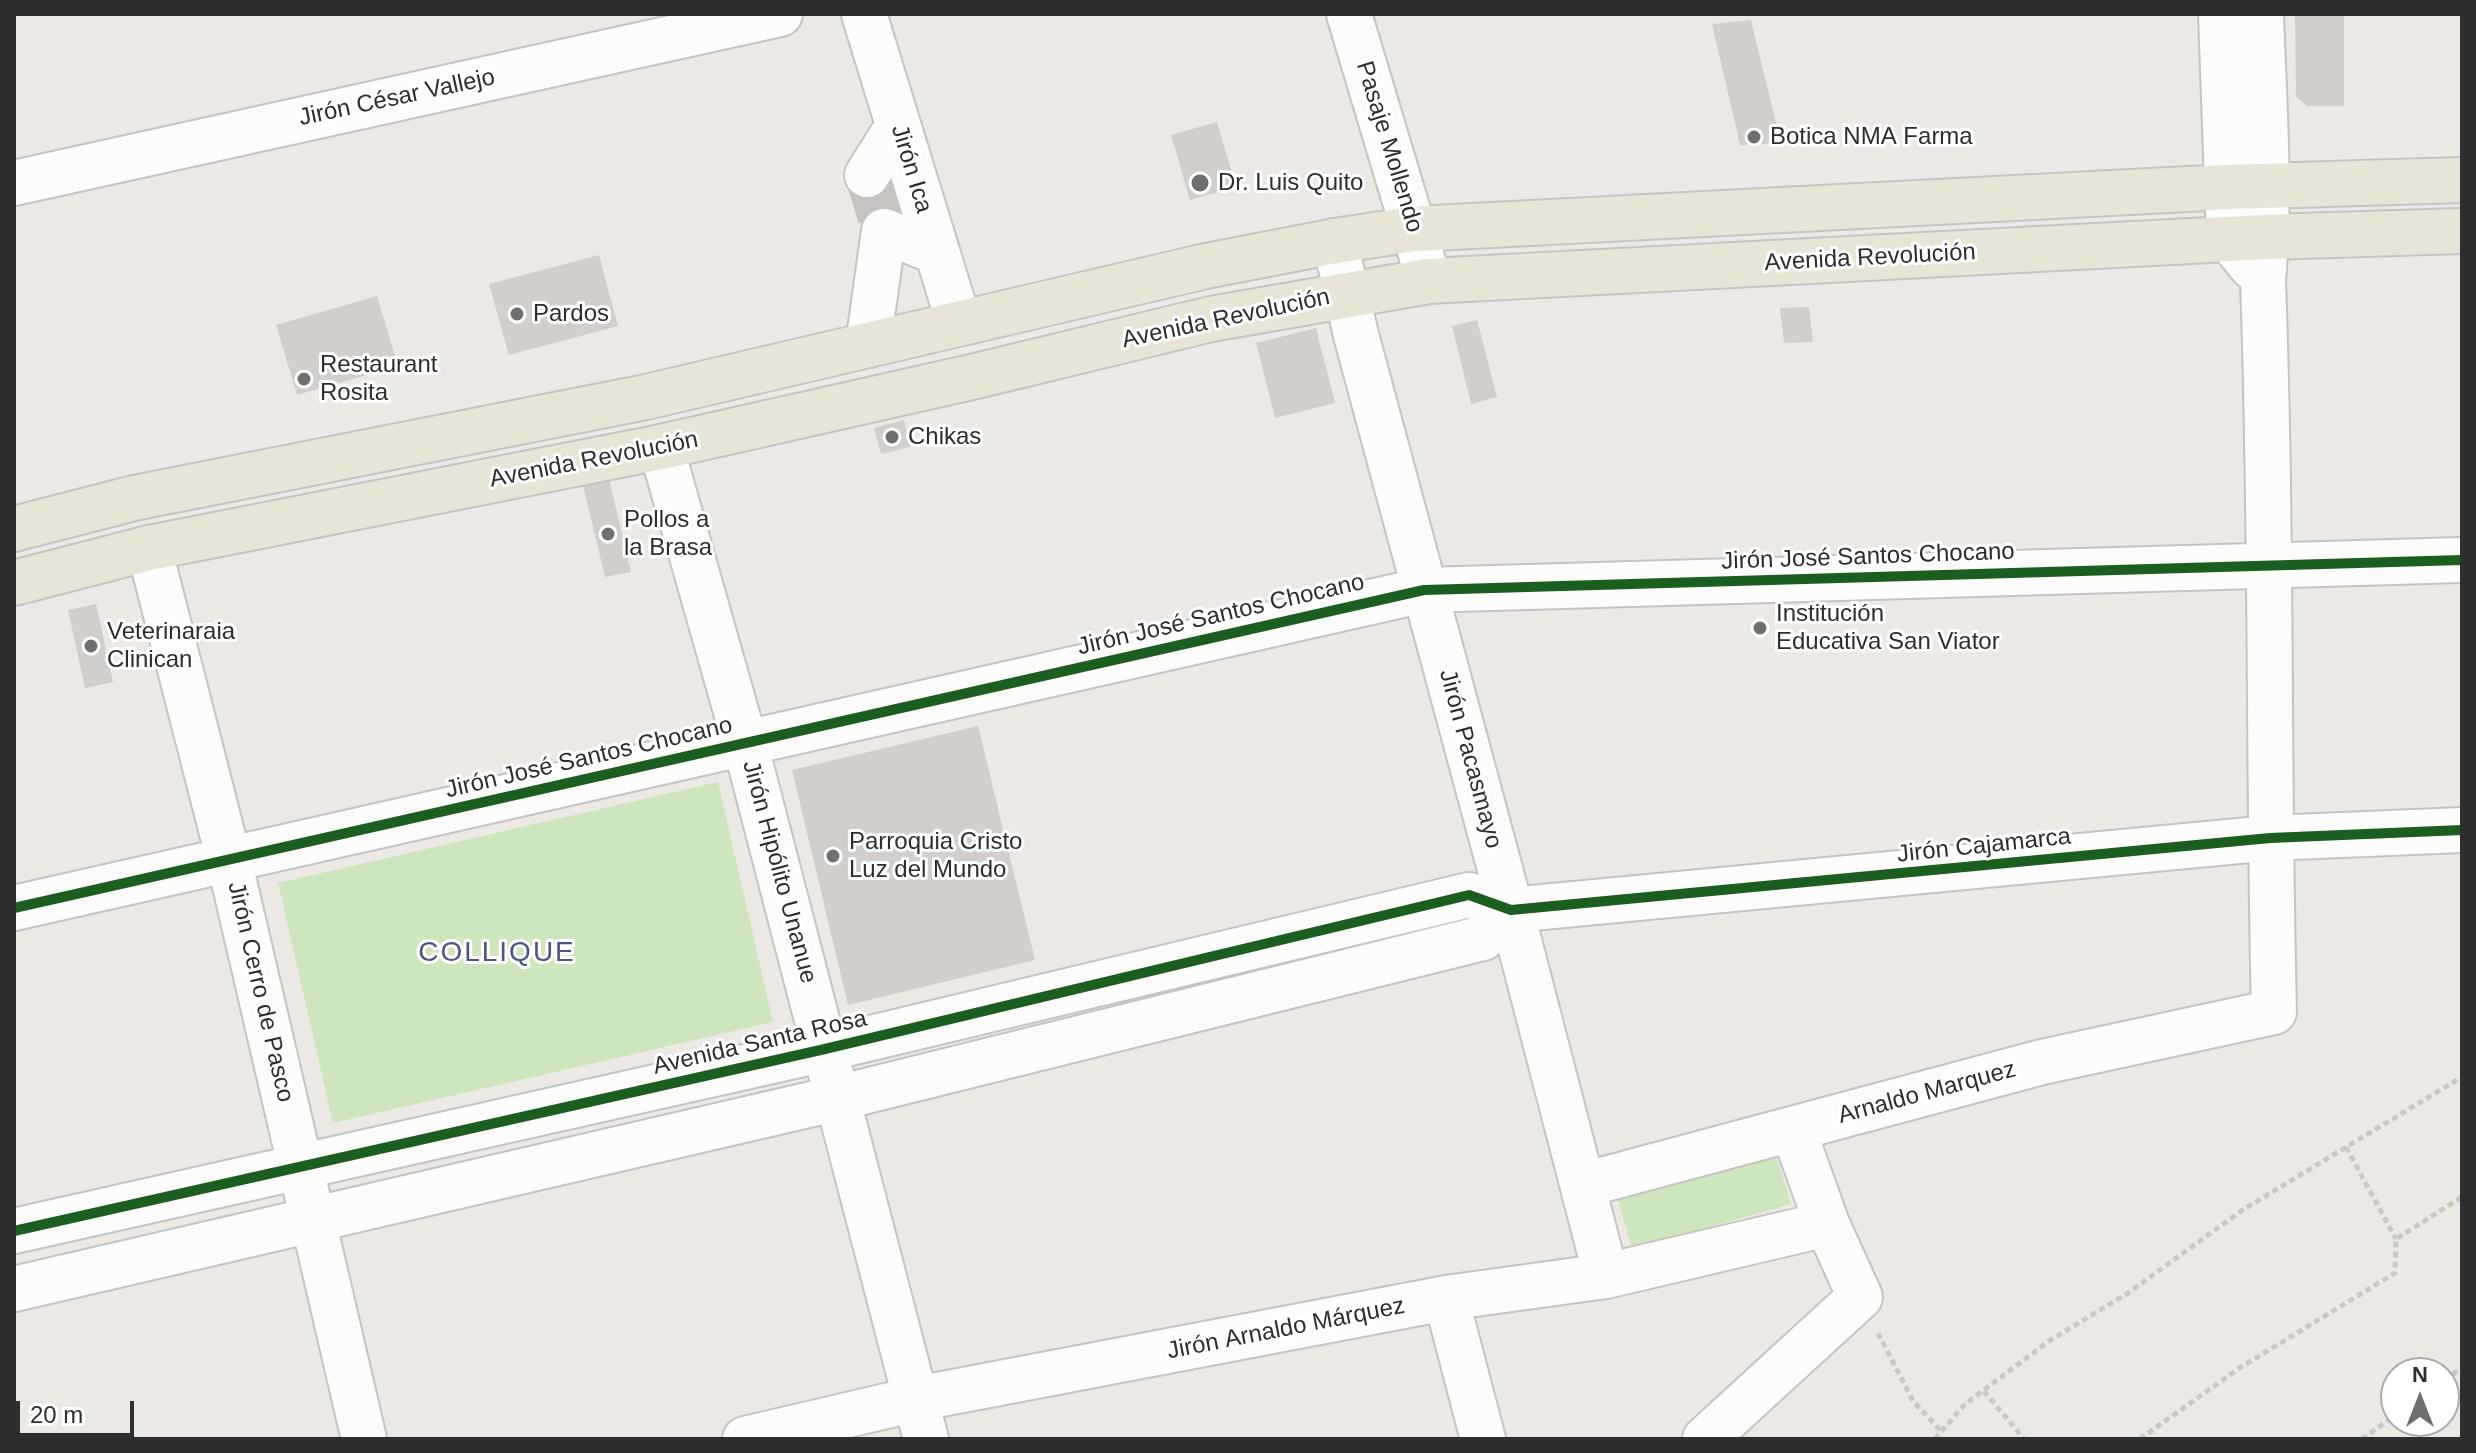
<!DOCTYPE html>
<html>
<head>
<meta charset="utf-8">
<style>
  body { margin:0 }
  #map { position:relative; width:2476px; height:1453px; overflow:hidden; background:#ece8e4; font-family:Helvetica,sans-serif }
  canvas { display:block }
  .frame { position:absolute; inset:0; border:16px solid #2e2e2e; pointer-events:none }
  .north { position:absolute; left:2380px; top:1357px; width:80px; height:80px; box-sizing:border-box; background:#fff; border:2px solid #ababab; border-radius:50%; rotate:0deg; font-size:22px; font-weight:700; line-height:32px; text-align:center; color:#2e2e2e }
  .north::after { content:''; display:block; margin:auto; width:28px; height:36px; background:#706f6e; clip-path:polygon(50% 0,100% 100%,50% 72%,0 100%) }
  .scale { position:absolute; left:16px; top:1401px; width:118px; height:36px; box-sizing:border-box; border:4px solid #2e2e2e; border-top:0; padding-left:10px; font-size:24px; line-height:28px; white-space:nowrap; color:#2e2e2e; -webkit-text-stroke:6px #fff; paint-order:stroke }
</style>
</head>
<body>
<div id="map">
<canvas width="2476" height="1453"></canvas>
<div class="frame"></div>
<div class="north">N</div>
<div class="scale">20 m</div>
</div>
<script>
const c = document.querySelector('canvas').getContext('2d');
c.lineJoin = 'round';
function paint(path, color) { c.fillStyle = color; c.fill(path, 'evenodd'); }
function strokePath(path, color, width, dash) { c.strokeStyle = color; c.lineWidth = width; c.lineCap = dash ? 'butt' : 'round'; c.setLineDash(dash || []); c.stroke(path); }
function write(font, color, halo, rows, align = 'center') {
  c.font = font + ' Helvetica,sans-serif'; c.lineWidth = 6; c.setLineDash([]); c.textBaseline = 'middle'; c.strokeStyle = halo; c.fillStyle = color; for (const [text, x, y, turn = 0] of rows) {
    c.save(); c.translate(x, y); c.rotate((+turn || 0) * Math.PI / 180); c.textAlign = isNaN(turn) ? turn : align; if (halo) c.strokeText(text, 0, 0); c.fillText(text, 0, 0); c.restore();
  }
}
paint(new Path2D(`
  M718 782 773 1022 333 1123 278 883Z
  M1776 1155 1791 1204 1632 1249 1618 1200Z`), '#cee6be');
paint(new Path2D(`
  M2295 14H2344V106H2307L2296 96Z
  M1751 20 1781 143 1740 145 1712 24Z
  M1217 122 1236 187 1190 200 1171 135Z
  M888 168 906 224 872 235 855 179Z
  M599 255 618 326 509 355 489 284Z
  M377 296 398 366 297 395 276 325Z
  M1809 307 1813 342 1784 343 1780 308Z
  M1477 320 1497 397 1471 404 1452 326Z
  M1316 328 1335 403 1275 418 1256 343Z
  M904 420 910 447 881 454 874 428Z
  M609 479 631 572 605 577 583 485Z
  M96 604 113 682 85 688 68 610Z
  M978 726 1035 960 848 1005 792 770Z`), '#d1cecb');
strokePath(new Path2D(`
  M867 175 884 231`), '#c6c3c0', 44, [44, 22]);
const minor = new Path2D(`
  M864 14 959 323
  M1349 14 1429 281
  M2221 14 2229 239 2252 267
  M867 175 898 126
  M14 183 780 14
  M1335 241 1356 335 1511 910 1606 1276
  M868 345 884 231 937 252
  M661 447 745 743 926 1439
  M149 548 229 860 364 1439
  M14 908 1424 590 2462 560
  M1583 1185 2042 1062 2274 1012C2268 768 2272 525 2263 281 2271 193 2264 103 2261 14
  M14 1231 825 1049 1469 895 1511 910 2270 838 2462 830
  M14 1289 838 1098 1483 938 1511 910
  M1446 1298 1483 1439
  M745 1439 916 1399 1446 1298 1606 1276 1827 1224
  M1705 1439 1860 1297 1827 1224 1793 1129`);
const major = new Path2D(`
  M14 529 134 498 646 397 1206 266 1335 241 1414 229 2227 187 2462 180
  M14 583 149 548 661 447 976 376 1211 319 1429 281 2267 237 2462 231`);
strokePath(minor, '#c5c4c5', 48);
strokePath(major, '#c6c5c4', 48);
strokePath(new Path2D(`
  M2346 1147 2396 1239
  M1878 1333 1913 1401 1942 1432
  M2444 1380 2462 1368
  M1984 1391 2024 1439
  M1935 1439 1965 1404 2049 1341 2128 1293 2244 1209 2462 1077
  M2140 1439 2238 1369 2395 1273 2396 1239 2462 1197
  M2362 1439 2396 1415`), '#c9c9c8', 5, [6, 4]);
strokePath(minor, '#fcfcfb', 44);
strokePath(major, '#e8e4d6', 44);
strokePath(new Path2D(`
  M14 908 1424 590 2462 560
  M14 1231 825 1049 1469 895 1511 910 2270 838 2462 830`), '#1b5e20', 10);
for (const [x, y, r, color] of [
  [1754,137,8,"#706f6e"],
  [1200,183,10,"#706f6e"],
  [517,314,8,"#706f6e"],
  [304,379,8,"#706f6e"],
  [892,437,8,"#706f6e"],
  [608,534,8,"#706f6e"],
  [1760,628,8,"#706f6e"],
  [91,646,8,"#706f6e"],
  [833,856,8,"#706f6e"]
]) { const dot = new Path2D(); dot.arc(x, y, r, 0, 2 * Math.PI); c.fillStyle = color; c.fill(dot); strokePath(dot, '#fff', 3); }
write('24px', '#2e2e2e', '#fff', [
  ["Jirón César Vallejo",397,98,-12],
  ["Pasaje Mollendo",1389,147,73],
  ["Jirón Ica",911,169,73],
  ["Avenida Revolución",1870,258,-3],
  ["Avenida Revolución",1226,319,-12],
  ["Avenida Revolución",594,460,-11],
  ["Jirón José Santos Chocano",1868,557,-2],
  ["Jirón José Santos Chocano",1221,615,-13],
  ["Jirón José Santos Chocano",589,758,-13],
  ["Jirón Pacasmayo",1470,759,75],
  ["Jirón Cajamarca",1984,846,-6],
  ["Jirón Hipólito Unanue",779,872,75],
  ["Jirón Cerro de Pasco",260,992,77],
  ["Avenida Santa Rosa",760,1043,-13],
  ["Arnaldo Marquez",1927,1093,-15],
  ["Jirón Arnaldo Márquez",1286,1329,-11]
]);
write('24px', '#2e2e2e', '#fff', [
  ["Botica NMA Farma",1770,137],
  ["Dr. Luis Quito",1218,183],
  ["Pardos",533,314],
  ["Restaurant",320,365],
  ["Rosita",320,393],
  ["Chikas",908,437],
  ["Pollos a",624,520],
  ["la Brasa",624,548],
  ["Institución",1776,614],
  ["Educativa San Viator",1776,642],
  ["Veterinaraia",107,632],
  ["Clinican",107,660],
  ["Parroquia Cristo",849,842],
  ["Luz del Mundo",849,870]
], 'left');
c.letterSpacing = '2px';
write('28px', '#4d5680', '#fff', [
  ["COLLIQUE",497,953]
]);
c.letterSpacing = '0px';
</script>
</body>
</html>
